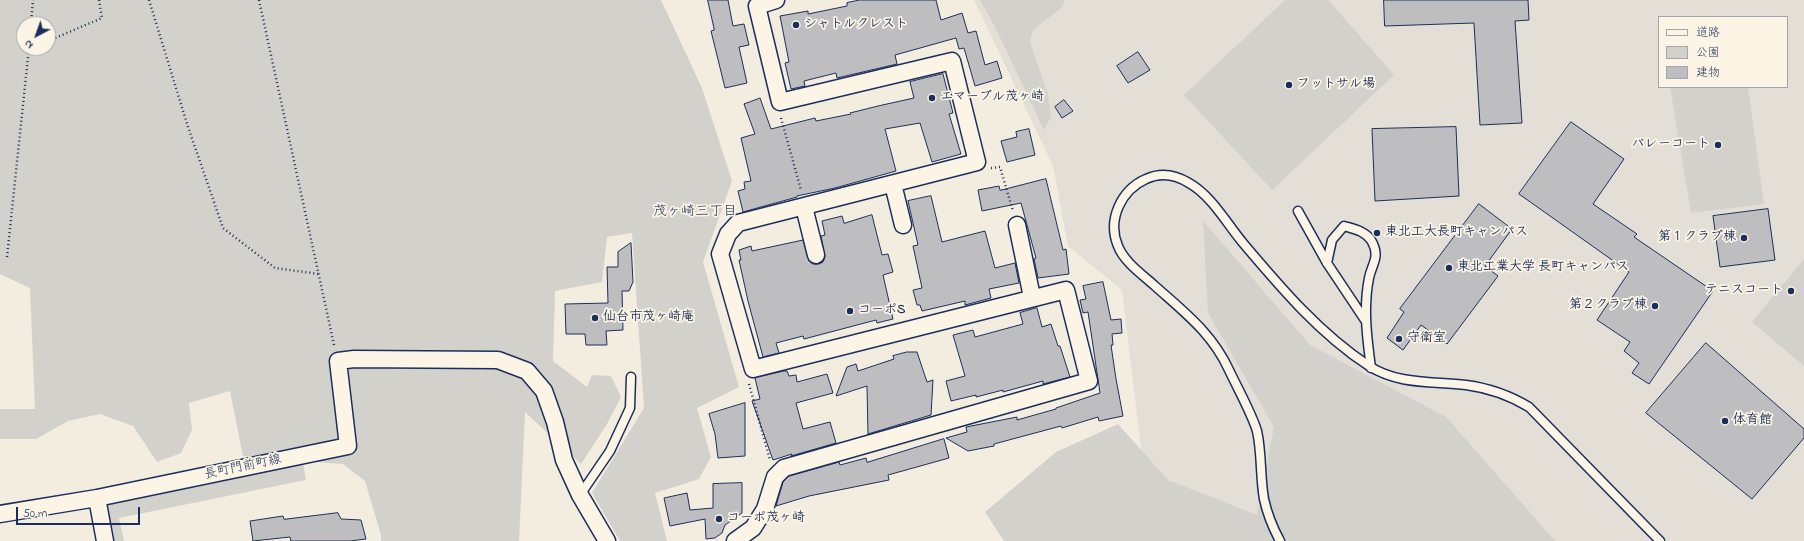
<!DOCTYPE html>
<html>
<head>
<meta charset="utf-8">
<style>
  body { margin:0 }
  #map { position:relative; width:1804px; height:541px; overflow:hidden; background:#f3ede0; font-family:"Indie Flower","Klee One",sans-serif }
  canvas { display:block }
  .legend { position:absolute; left:1658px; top:16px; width:130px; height:72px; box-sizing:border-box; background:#fcf5e5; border:1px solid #a2a6af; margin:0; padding:5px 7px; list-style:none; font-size:12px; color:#1b2f5e }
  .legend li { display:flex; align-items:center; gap:8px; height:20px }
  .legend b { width:20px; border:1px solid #a2a6af }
  .north { position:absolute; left:16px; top:16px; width:40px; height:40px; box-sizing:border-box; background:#fcf5e5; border:1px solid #a2a6af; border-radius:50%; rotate:221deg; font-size:11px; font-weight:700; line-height:16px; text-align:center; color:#1b2f5e }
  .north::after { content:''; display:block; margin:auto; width:14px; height:18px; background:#1b2f5e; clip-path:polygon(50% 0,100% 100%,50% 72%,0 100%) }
  .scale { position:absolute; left:16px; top:507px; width:124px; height:18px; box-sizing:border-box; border:2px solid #1b2f5e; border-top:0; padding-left:5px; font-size:12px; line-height:14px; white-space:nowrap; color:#1b2f5e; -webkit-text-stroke:3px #fcf5e5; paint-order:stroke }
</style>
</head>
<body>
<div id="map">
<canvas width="1804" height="541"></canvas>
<ul class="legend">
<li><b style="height:5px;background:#fcf5e5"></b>道路</li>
<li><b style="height:11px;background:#d3d1cc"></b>公園</li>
<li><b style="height:11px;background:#bebec0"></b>建物</li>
</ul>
<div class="north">N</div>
<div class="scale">50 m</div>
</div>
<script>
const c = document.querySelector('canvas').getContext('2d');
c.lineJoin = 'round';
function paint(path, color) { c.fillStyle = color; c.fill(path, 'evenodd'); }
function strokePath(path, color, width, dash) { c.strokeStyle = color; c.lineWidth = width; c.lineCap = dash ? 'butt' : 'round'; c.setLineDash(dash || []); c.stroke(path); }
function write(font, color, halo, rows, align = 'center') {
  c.font = font + ' "Indie Flower","Klee One",sans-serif'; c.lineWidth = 3.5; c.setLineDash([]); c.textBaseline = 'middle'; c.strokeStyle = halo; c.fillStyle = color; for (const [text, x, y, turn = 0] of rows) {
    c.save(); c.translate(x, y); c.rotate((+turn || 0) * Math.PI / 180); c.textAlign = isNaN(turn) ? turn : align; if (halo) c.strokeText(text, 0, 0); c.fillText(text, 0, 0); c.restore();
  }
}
paint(new Path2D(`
  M974 0H1804V541H1152L1122 290 1068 246 1053 166ZM1659 17H1787V87H1659Z`), '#e3dfd6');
paint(new Path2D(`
  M0 0H661L702 88 732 181 703 262 739 387 697 408 711 457 699 479 655 493 667 541H620L592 493 644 408 632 233 607 237 602 282 555 291 553 361 587 387 592 375 611 376 621 397 607 424 581 464 525 412 519 541H381V535L365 481 343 464 243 456 230 391 189 403 192 430 181 453 157 462 133 426 100 414 68 421 36 439H0V409H35L30 288 0 274ZM24 24H48V48H24Z
  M980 0H1065L1061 8 1033 30 1030 42 1048 95 1051 117 1044 130 997 31Z
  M1285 0H1328L1394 75 1272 190 1184 95Z
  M1670 87H1748L1764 204 1691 213Z
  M1203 221 1310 345 1446 417 1555 541H1004L985 512 1056 452 1118 424 1168 480 1257 515 1274 427 1208 313Z
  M1804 259V366L1752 322Z
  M303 463 306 480 119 518 124 541H112L105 503Z`), '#d3d1cc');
const building = new Path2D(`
  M708 0H728L733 26 744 24 749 45 739 47 747 83 725 88 711 31 714 30Z
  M860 0H936L941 20 962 13 968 33 976 31 985 65 997 61 1002 78 975 86 964 48 959 49 956 38 895 55 897 64 837 78 836 73 804 81 805 86 791 89 785 63 789 62 780 16 808 11V14L847 6V3Z
  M1384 0H1528L1529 20 1515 21 1522 123 1480 125 1474 23 1385 26Z
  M1138 52 1150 70 1128 83 1117 66Z
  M943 74 953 113 949 114 961 154 932 162 920 123 885 129 896 171 835 188 797 196V197L743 212 738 191 745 189 744 182 751 181 741 138 755 134 744 104 760 98 771 129 815 118 816 121 851 114 850 113 878 106 914 98 910 82Z
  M1064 100 1073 111 1062 118 1055 107Z
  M1571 122 1624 159 1593 204 1637 234 1634 237 1713 291 1649 384 1632 373 1639 363 1624 351 1630 342 1597 320 1629 272 1519 194Z
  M1456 127 1459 196 1375 201 1372 129Z
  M1029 129 1035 155 1007 162 1001 141 1017 137 1016 132Z
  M1046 179 1063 250 1066 249 1069 274 1038 278 1034 259 1036 258 1021 203 982 211 978 190 999 186 1000 190Z
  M931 196 942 242 985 231 995 268 1015 263 1019 283 989 289 991 298 965 305V301L922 311 920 305H917L913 290 922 288 913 246 918 245 908 201Z
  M1479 204 1512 229 1485 266 1498 276 1447 344 1421 325 1403 350 1387 338 1404 312 1400 309Z
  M1768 209 1775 260 1720 267 1713 216Z
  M872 215 882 255 888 254 893 272 883 275 893 319 877 323 876 320 804 339 803 336 776 343 779 353 763 357 748 301 739 260H741L739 250 751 246 752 251 803 240 809 261 813 264H819L823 262 825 257 821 236 825 235 822 221 842 216 844 223Z
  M631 243 633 282 629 291H622L623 330 606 331 607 345H586L585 334H566L565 304 608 303 607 267H618V252Z
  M1103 282 1111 320 1121 319 1122 333 1112 334 1113 345H1111L1116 379 1123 416 1099 421 1098 417 1062 428 1061 426 994 444V446L968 451 946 438 967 432 966 427 1017 417V420L1056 409V408L1100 393 1088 312 1083 313 1080 300 1086 299 1083 286Z
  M1037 308 1042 327 1051 324 1058 346H1060L1070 377 1043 384V381L1003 392V390L976 397V395L951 401 946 381 965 376 953 335 973 330 975 337 1023 324 1020 313Z
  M1706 343 1804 429V438L1752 499 1646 413Z
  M907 352H917L927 382 933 380 931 415 868 434 867 386 836 396 847 367 856 364 858 371 894 359 893 356Z
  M784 371H787L789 376 796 375 797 382 827 374 833 393 796 403 803 429 830 422 836 443 791 456 792 454 773 460 752 401 760 399 755 378Z
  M745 403V456L718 458 715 434 709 414Z
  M944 439 949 458 888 475 889 480 809 496 776 506 783 482 789 476 839 462 840 465 866 458 867 462Z
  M742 483V513L725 525 722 533 715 538 706 539 705 519 670 526 664 498 687 493 690 510 713 508V484Z
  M338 513 341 519 361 520 366 539 350 541H291L290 537 253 541 250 521 283 516 284 519Z`);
paint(building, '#bebec0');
strokePath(building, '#1b2f5e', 1);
const service = new Path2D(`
  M1298 211 1327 263 1365 320
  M1327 263 1332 240 1344 226C1354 229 1365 231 1371 240 1381 257 1372 263 1369 278 1363 308 1367 338 1371 368
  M580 495 610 451 630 408 631 377
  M1280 541C1273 528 1267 513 1264 499 1260 477 1262 453 1257 431 1252 414 1237 387 1229 370 1212 333 1184 312 1155 286 1143 275 1124 262 1118 246 1107 220 1121 190 1146 179 1161 172 1176 175 1189 183 1212 196 1227 224 1243 243 1281 288 1320 334 1369 366 1399 385 1432 381 1466 385 1489 388 1509 395 1529 407L1660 541`);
const minor = new Path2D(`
  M893 184 903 225
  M804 207 816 255
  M1017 225 1032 297
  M0 514 97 498
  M105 541 97 498 348 446 338 361 354 359 498 360 527 371 544 391 555 422 564 460 580 495 607 541
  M735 541 753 528 765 509 775 477 784 468 1089 381 1066 290 753 369 720 254 728 234 738 223 977 162 952 61 780 102 757 6 776 0`);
strokePath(service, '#1b2f5e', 11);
strokePath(minor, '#1b2f5e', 19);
strokePath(new Path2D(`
  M149 0 188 127 223 228 275 268 319 274
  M259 0 334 345
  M31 24 33 0
  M48 41 102 18 99 0
  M781 118 801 190
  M991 168 1000 167 1013 211
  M7 257 29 48
  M749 384 770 460`), '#1b2f5e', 2.5, [1, 3]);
strokePath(service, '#fcf5e5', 8);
strokePath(minor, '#fcf5e5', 16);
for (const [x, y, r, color] of [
  [796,25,4,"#1b2f5e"],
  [1289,85,4,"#1b2f5e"],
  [932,98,4,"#1b2f5e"],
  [1718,145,4,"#1b2f5e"],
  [1377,233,4,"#1b2f5e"],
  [1744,238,4,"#1b2f5e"],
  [1449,268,4,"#1b2f5e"],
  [1791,291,4,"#1b2f5e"],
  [1655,306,4,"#1b2f5e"],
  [850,311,4,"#1b2f5e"],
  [595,318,4,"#1b2f5e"],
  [1399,339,4,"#1b2f5e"],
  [1725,421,4,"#1b2f5e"],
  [719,519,4,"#1b2f5e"]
]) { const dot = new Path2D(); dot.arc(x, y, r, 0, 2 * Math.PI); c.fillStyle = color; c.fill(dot); strokePath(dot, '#fcf5e5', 1.5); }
write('bold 13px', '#1b2f5e', '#fcf5e5', [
  ["シャトルクレスト",804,25],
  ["フットサル場",1297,85],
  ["エマーブル茂ヶ崎",940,98],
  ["バレーコート",1710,145,"right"],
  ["東北工大長町キャンパス",1385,233],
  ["第１クラブ棟",1736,238,"right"],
  ["東北工業大学 長町キャンパス",1457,268],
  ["テニスコート",1783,291,"right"],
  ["第２クラブ棟",1647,306,"right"],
  ["コーポS",858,311],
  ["仙台市茂ヶ崎庵",603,318],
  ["守衛室",1407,339],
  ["体育館",1733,421],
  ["コーポ茂ヶ崎",727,519]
], 'left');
write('13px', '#1b2f5e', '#fcf5e5', [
  ["長町門前町線",243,468,-12]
]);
write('14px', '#1b2f5e', '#fcf5e5', [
  ["茂ヶ崎三丁目",695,213]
]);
</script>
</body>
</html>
